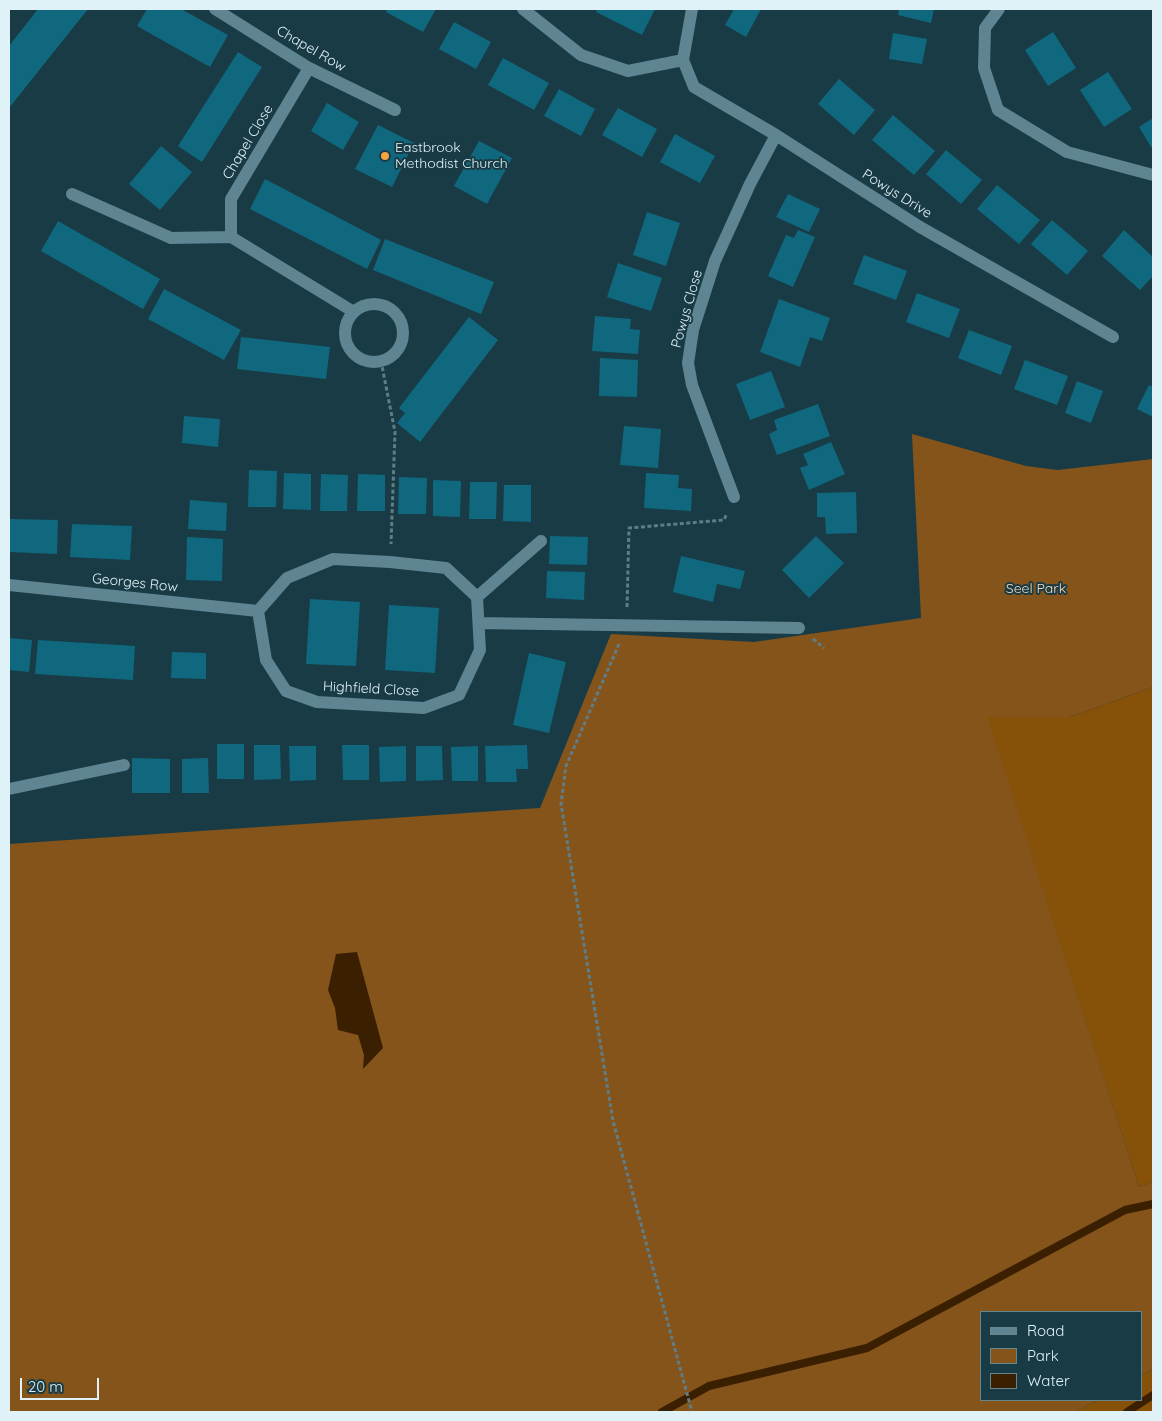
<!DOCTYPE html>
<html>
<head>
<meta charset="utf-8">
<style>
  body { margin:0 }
  #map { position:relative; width:1162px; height:1421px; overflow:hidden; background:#193b45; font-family:Quicksand,sans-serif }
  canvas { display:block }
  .frame { position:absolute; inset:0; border:10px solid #dff2f8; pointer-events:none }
  .legend { position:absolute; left:980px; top:1311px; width:162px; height:90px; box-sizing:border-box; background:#193b45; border:1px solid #68848d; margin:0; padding:6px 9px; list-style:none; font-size:15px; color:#dff2f8 }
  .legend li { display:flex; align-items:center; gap:10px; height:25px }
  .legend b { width:25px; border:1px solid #68848d }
  .scale { position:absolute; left:20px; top:1378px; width:79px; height:22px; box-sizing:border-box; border:2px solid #dff2f8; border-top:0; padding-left:6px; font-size:15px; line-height:18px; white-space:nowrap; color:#dff2f8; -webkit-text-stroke:4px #193b45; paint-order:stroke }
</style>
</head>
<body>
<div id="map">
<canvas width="1162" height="1421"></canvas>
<div class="frame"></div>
<ul class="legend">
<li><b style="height:6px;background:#5f8592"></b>Road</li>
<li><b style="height:14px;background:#84541b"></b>Park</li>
<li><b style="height:14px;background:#3a1f00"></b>Water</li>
</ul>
<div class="scale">20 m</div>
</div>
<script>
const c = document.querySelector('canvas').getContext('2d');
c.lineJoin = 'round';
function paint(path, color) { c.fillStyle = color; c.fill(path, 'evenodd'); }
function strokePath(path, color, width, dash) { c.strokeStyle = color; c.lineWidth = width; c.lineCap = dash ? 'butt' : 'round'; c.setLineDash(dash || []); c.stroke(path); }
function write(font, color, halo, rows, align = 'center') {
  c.font = font + ' Quicksand,sans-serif'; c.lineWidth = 4; c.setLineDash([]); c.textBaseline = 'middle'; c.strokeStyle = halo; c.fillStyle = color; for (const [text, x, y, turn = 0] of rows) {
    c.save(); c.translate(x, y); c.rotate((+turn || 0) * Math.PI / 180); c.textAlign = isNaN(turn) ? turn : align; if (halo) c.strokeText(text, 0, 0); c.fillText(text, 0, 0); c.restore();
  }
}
paint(new Path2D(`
  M912 434 1026 466 1058 470 1153 459V687L1070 717H988L1139 1187 1153 1182V1369L1141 1376V1312H981V1400H1098L1075 1412H9V844L540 808 611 634 754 642 921 618Z`), '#84541b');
paint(new Path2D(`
  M1153 687V1182L1139 1187 987 717H1070Z
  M1153 1369V1412H1075L1098 1400H1141V1376Z`), '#865209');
paint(new Path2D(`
  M357 952 383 1048 363 1069 364 1055 358 1035 338 1030 335 1008 328 990 336 954Z`), '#3a1f00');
strokePath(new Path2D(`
  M662 1412 709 1386 867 1348 1125 1210 1153 1204
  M1127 1412 1153 1395`), '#3a1f00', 8);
paint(new Path2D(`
  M38 9H88L9 108V46Z
  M147 9H181L228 35 210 67 137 26Z
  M387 9H436L423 32 386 12Z
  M597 9H655L642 35 596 12Z
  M734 9H761L746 37 725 25Z
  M899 9H934L931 23 898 15Z
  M454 22 491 42 476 69 439 49Z
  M1053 32 1076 68 1048 86 1025 50Z
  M893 33 927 39 922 64 889 59Z
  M238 52 262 67 202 162 178 146Z
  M503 58 549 83 534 110 488 85Z
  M1108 72 1132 109 1104 127 1080 90Z
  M839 79 875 110 854 135 818 104Z
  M559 89 595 109 581 136 544 116Z
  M327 103 359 122 343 150 311 131Z
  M618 108 657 129 642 157 602 135Z
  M893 115 935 151 914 175 872 140Z
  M1153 118V150L1139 127Z
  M378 125 414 143 392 187 355 169Z
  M675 134 715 156 700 183 660 162Z
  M479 141 512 158 487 204 454 186Z
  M161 146 192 172 160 210 129 184Z
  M946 150 982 180 961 204 926 174Z
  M265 179 381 240 367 269 250 209Z
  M997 185 1040 220 1019 244 977 209Z
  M788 194 820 209 809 232 776 217Z
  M647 212 680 223 666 266 633 255Z
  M1052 220 1088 251 1067 275 1031 244Z
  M58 221 160 279 143 309 41 251Z
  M798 230 815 237 793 287 768 276 786 235 794 238Z
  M1124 230 1153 257V276L1140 290 1102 256Z
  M385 239 494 282 481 314 373 270Z
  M864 255 907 271 896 300 853 284Z
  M618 263 662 278 651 311 607 297Z
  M164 289 241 330 224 360 148 319Z
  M917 293 960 309 949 338 906 322Z
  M779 299 830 318 822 341 810 337 800 367 760 352Z
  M595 316 631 319 630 329 640 330 638 354 592 351Z
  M469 317 498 340 420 442 397 423 405 413 399 408Z
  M969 330 1012 346 1001 375 958 358Z
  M241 337 330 347 326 379 237 369Z
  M600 358 638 360 637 397 599 396Z
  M1025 360 1068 376 1057 405 1014 389Z
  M771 371 785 407 750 420 736 384Z
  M1077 381 1103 391 1091 423 1065 413Z
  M1149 385 1153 387V417L1137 409Z
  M818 404 830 436 777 455 769 434 777 430 774 420Z
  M184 416 220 419 218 447 182 443Z
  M624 426 661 429 658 468 620 465Z
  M831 442 845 474 809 490 800 468 808 465 803 454Z
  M249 470 277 471 276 507H248Z
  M284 473 311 474V510L283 509Z
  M646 473 679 475 678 488 692 489 691 511 644 508Z
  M321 474 348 475 347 511H320Z
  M358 474 385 475V511H357Z
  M399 477 427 478 426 514H398Z
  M433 480 461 481 460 517 433 516Z
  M470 482H497L496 519H469Z
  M504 485H531V522L503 521Z
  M856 492 857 533 826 534 825 517H817V493Z
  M190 500 227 503 226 531 188 529Z
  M9 519 58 520 57 554 9 552Z
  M72 524 132 526 130 560 70 557Z
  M550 536 588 537 587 565 549 564Z
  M816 536 844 563 809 598 782 570Z
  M187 537 223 539 222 581 186 580Z
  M681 556 745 571 740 589 717 584 713 602 673 592Z
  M547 571 585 572 584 600 546 598Z
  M310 599 360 602 356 666 306 664Z
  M389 605 439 608 435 673 385 670Z
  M9 638 32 640 29 672 9 670Z
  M38 640 135 646 133 680 35 674Z
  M172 652 206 653V679L171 678Z
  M529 653 566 662 549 733 513 725Z
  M217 744H244V779H217Z
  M254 745H280L281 779 254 780Z
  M342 745H369V780H343Z
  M527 745 528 769H516L517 782H486L485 746Z
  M289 746H316V780L290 781Z
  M406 746V781L380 782 379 747Z
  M416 746H442L443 780 416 781Z
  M478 746V781H452L451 747Z
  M132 758 170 759V793H132Z
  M208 758 209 793H182V759Z`), '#10687f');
strokePath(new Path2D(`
  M381 361 395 432 391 544
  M627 607 629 528 724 520 727 513
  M813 639 824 648
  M619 644 566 766 561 804 613 1121 692 1412`), '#607d86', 3, [4, 2.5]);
strokePath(new Path2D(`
  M215 9 309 68 395 110
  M523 9 581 55 628 71 683 60
  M999 9 985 28 984 68 998 110 1067 152 1153 175
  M683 60 694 87 776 135 920 227 1113 337
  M683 60 692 9
  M309 68 231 199V237L354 312
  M72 194 171 238 231 237
  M345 333a29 29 0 1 1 58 0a29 29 0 1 1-58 0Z
  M734 497 692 385 688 363 693 330 715 261 750 184 776 135
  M333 559 390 562 446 568 477 597 480 650 459 695 424 708 317 702 286 691 266 660 258 611 287 578Z
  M9 585 258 611
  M477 597 541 541
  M479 623 799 628
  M9 789 124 765`), '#5f8592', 12);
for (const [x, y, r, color] of [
  [385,156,5,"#f4a344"]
]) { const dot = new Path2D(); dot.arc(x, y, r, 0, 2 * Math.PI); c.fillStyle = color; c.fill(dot); strokePath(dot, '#193b45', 2); }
write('14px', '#dff2f8', '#193b45', [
  ["Chapel Row",311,49,30],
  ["Chapel Close",248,142,-59],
  ["Powys Drive",897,194,32],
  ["Powys Close",687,309,-74],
  ["Georges Row",135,583,6],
  ["Highfield Close",371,689,3]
]);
write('14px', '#dff2f8', '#193b45', [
  ["Eastbrook",395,148],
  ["Methodist Church",395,164]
], 'left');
write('14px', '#fbdbbc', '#193b45', [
  ["Seel Park",1036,589]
]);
</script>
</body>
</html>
